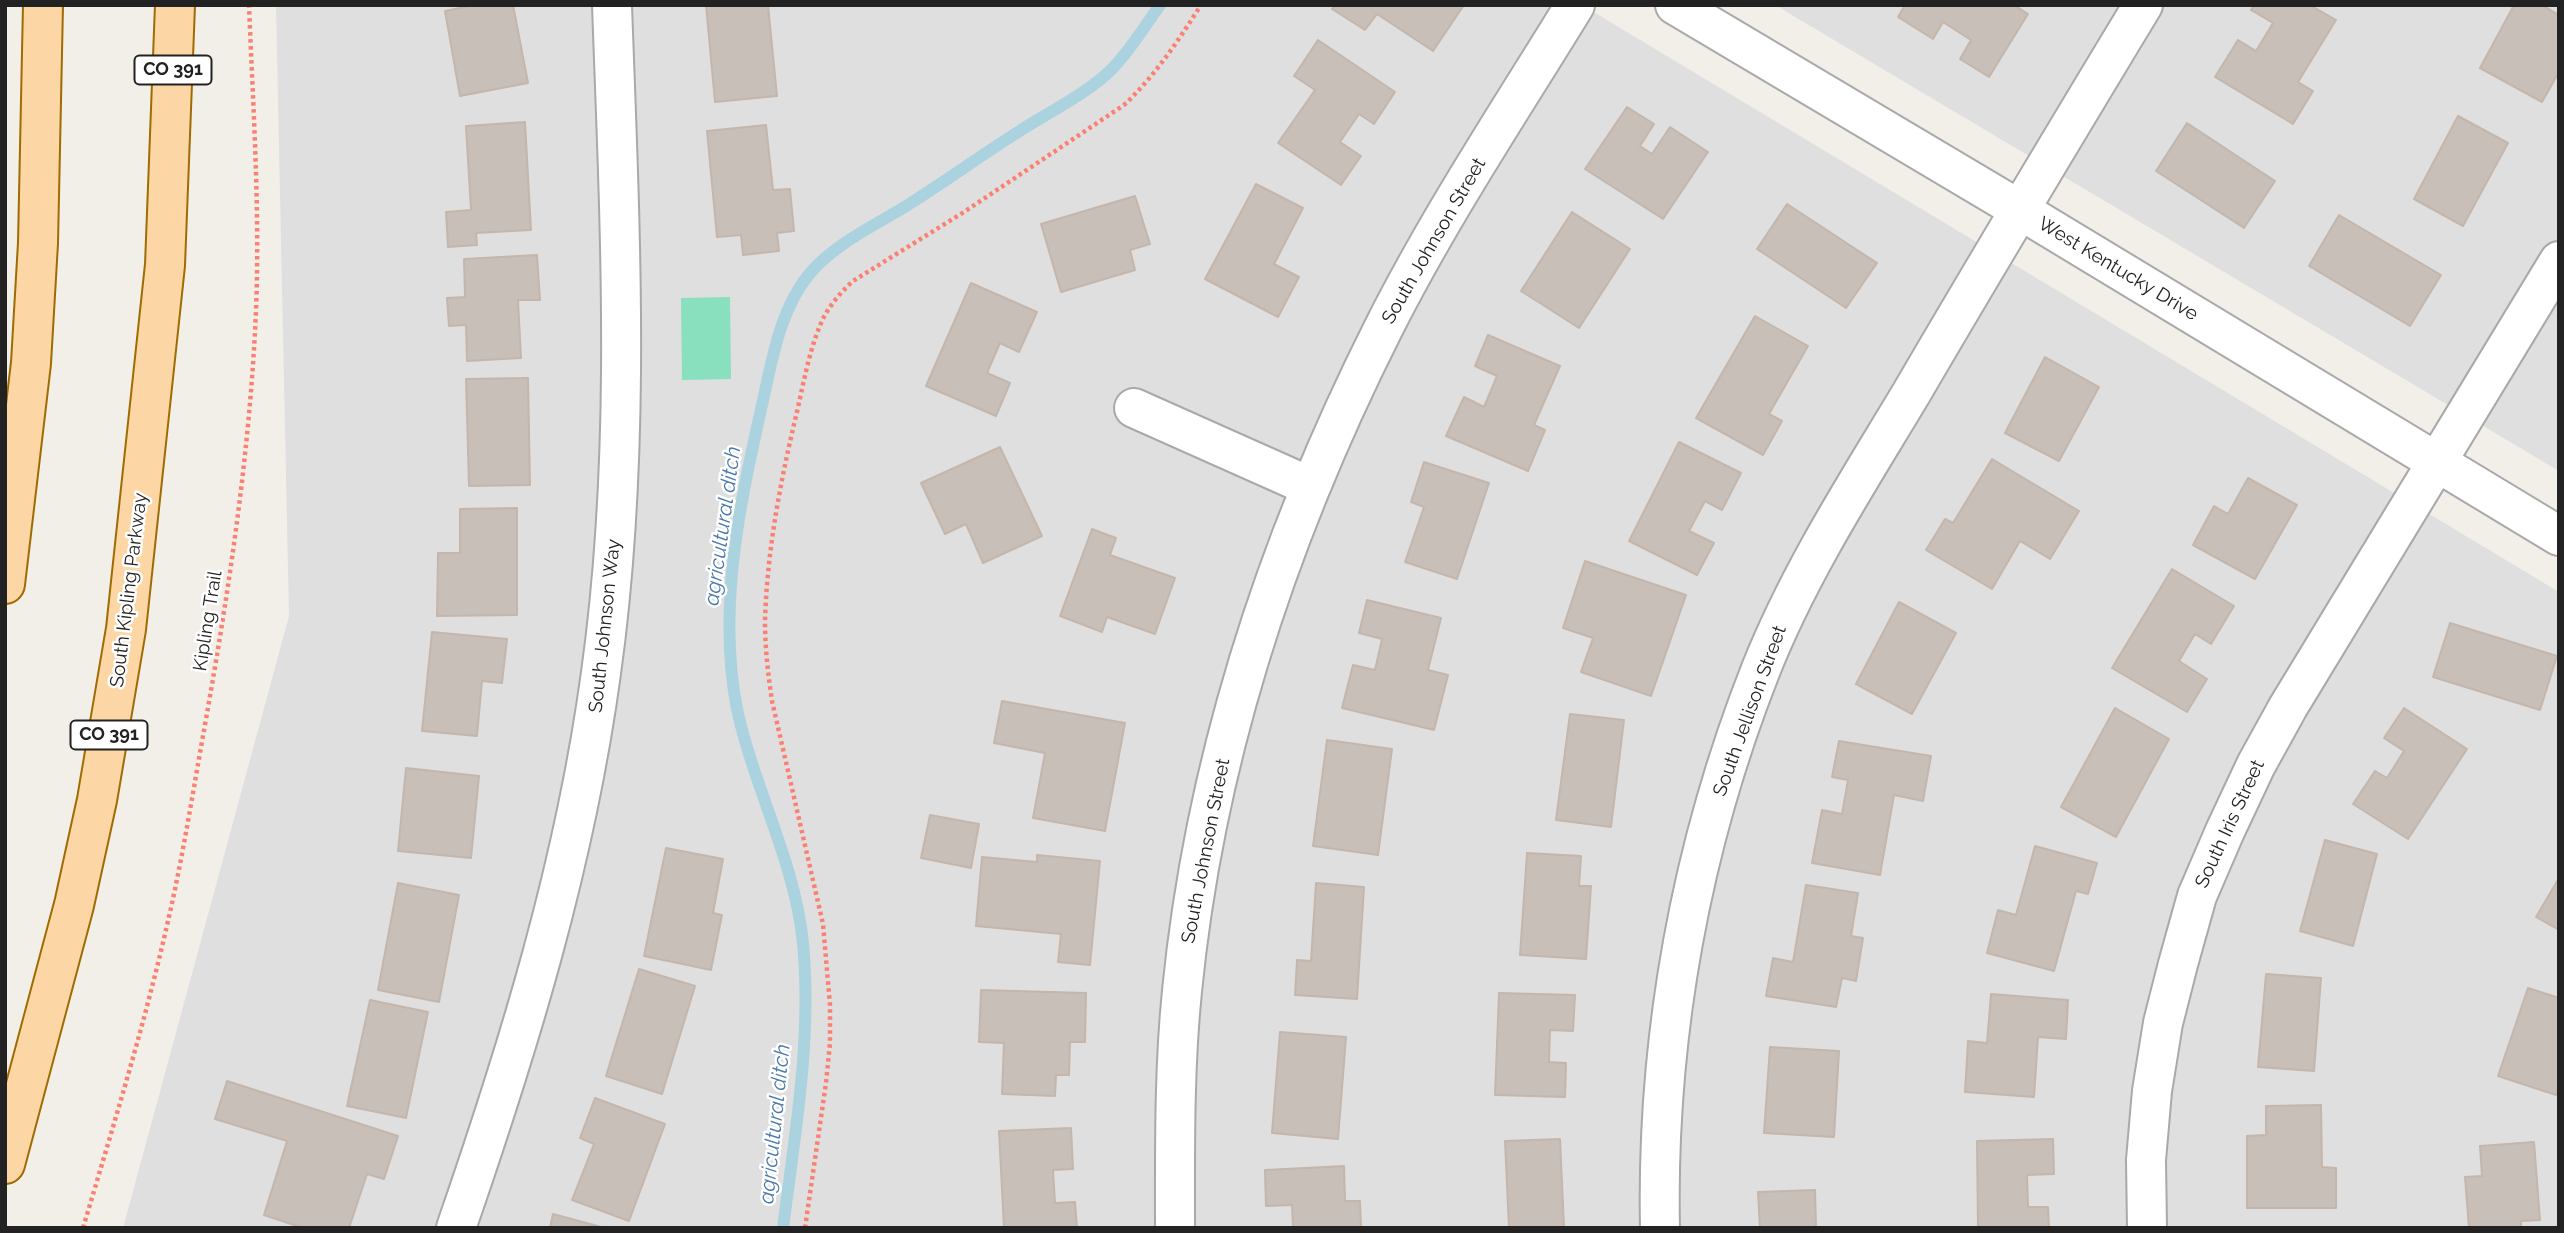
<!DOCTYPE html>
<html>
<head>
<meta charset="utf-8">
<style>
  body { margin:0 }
  #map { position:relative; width:2564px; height:1233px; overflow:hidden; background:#f2efe9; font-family:Raleway,sans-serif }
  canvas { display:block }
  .frame { position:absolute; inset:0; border:7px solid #222; pointer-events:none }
</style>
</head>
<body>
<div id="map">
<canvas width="2564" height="1233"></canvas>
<div class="frame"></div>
</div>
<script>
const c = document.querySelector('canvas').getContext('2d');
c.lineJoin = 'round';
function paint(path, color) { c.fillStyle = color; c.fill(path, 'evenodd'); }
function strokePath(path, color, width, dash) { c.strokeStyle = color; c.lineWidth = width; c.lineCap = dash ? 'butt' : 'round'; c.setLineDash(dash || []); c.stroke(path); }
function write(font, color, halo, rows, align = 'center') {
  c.font = font + ' Raleway,sans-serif'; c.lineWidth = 5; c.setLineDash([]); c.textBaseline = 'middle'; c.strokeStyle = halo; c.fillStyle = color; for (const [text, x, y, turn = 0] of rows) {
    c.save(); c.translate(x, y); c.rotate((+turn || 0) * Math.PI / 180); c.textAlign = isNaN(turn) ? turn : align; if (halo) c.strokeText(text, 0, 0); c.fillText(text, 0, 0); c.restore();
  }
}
paint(new Path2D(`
  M276 5H1582L2559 592V1228H123L289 616Z
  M1775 5H2559V471Z`), '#e0dfdf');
paint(new Path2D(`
  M730 297 731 379 682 380 681 298Z`), '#88e0be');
strokePath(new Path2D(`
  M783 1228C795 1133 812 1039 803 943 795 862 754 788 737 709 717 608 740 503 762 405 772 360 780 308 811 272 837 242 878 224 911 203 947 180 982 155 1018 132 1047 113 1090 92 1113 68 1131 49 1145 26 1160 5`), '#aad3df', 12);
const building = new Path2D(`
  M474 5H513L528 83 460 96 445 11Z
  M706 5H768L777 96 715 102Z
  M1335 5H1464L1433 51 1377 14 1365 30 1332 9Z
  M1905 5H2014L2028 14 1989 77 1960 59 1971 40 1943 22 1933 39 1898 17Z
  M2254 5H2310L2336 20 2298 82 2313 91 2293 124 2215 77 2238 40 2256 51 2273 23 2251 10Z
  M2514 5H2542L2559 15V72L2542 102 2480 68Z
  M1318 40 1395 92 1374 124 1359 114 1340 142 1361 156 1341 185 1278 143 1315 90 1294 76Z
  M1627 107 1654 124 1640 146 1652 154 1670 127 1708 152 1663 219 1585 169Z
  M2458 116 2508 143 2463 226 2414 199Z
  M525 122 531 230 476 233 477 245 448 247 446 212 471 210 466 126Z
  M2187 123 2275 181 2244 228 2156 171Z
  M766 125 773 190 790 189 794 231 777 233 779 251 743 255 741 235 717 237 707 131Z
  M1256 184 1303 208 1274 264 1299 277 1278 317 1205 279Z
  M1135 196 1150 244 1130 250 1135 270 1061 292 1041 224Z
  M1787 204 1877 263 1846 308 1757 249Z
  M1572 212 1630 249 1579 328 1521 291Z
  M2339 215 2441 275 2410 326 2309 266Z
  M537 255 540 300H518L521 358 467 361 466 325 449 326 447 298 465 297 464 259Z
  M971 283 1037 312 1019 352 1000 343 987 373 1010 383 996 416 926 386Z
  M1755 316 1808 346 1769 414 1782 421 1763 455 1696 418Z
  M1488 335 1560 366 1534 425 1545 430 1528 471 1446 436 1464 397 1484 407 1497 376 1475 366Z
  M2045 357 2099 387 2059 461 2005 433Z
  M528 378 530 485 469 486 466 379Z
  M1679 442 1741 473 1722 510 1705 501 1689 531 1714 543 1697 575 1629 541Z
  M1000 447 1042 536 983 563 966 524 945 534 921 483Z
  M1992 459 2079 511 2050 559 2020 541 1992 589 1926 550 1945 519 1953 523Z
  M1424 462 1489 483 1457 579 1405 562 1424 507 1411 502Z
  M2248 478 2297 505 2255 579 2193 545 2214 506 2228 514Z
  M517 508V615L437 616 438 553H460V509Z
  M1092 529 1116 538 1110 555 1175 578 1155 634 1107 617 1102 632 1060 616Z
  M1585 561 1686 595 1651 696 1581 672 1593 638 1563 628Z
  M2172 569 2234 606 2211 644 2195 634 2179 661 2207 679 2187 712 2112 668Z
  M1367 600 1441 618 1428 670 1448 675 1434 730 1342 708 1353 665 1375 670 1382 639 1359 633Z
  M1899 602 1956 633 1912 714 1856 684Z
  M2450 623 2557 656 2540 710 2433 677Z
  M432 632 507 639 502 683 482 681 477 736 422 731Z
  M1002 701 1125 723 1105 831 1033 818 1045 753 994 743Z
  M2115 708 2169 739 2116 837 2061 807Z
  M2404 708 2467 749 2408 839 2353 804 2375 771 2387 778 2404 751 2384 738Z
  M1570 714 1624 720 1611 827 1556 820Z
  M1327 740 1392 749 1378 855 1313 846Z
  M1839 741 1931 756 1923 801 1894 795 1880 875 1812 863 1822 810 1842 814 1848 780 1832 777Z
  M406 768 479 776 471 858 398 851Z
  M930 815 979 824 971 868 921 858Z
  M2325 840 2377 854 2353 946 2300 931Z
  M2035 846 2097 863 2088 894 2076 891 2054 971 1987 953 1998 910 2016 915Z
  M666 848 723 859 713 913 722 915 711 970 644 956Z
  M1527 853 1581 856 1579 886H1591L1586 959 1520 955Z
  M1037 855 1100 861 1090 965 1058 962 1061 934 976 926 982 857 1037 862Z
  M2559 878V930L2536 917Z
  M398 883 459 895 439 1002 378 990Z
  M1316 883 1364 887 1357 999 1295 995 1297 960 1311 961Z
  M1806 885 1858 893 1851 936 1863 938 1856 981 1842 978 1836 1007 1766 996 1773 958 1793 962Z
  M639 969 695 986 662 1094 606 1076Z
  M2266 974 2321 978 2314 1071 2258 1067Z
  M2528 988 2559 998V1087L2556 1095 2498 1076Z
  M981 990 1086 993 1085 1042H1070L1069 1075H1056L1055 1096 1002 1094 1004 1043 979 1042Z
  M1499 993 1575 995 1573 1031 1550 1030 1549 1062 1566 1063 1565 1097 1495 1095Z
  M1991 994 2068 1000 2066 1039 2038 1037 2034 1097 1965 1092 1968 1041 1987 1043Z
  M370 1000 428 1012 406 1118 347 1106Z
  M1280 1032 1346 1037 1338 1139 1272 1133Z
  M1770 1047 1839 1051 1834 1137 1764 1133Z
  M227 1081 398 1136 384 1179 367 1174 349 1228H303L264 1215 287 1141 215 1119Z
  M595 1098 665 1124 629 1221 572 1200 594 1144 580 1138Z
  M2321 1105 2322 1167 2336 1168V1208H2247V1136L2266 1135V1106Z
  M1071 1128 1073 1169 1053 1170 1055 1203 1075 1202 1077 1228H1004L999 1131Z
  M1560 1139 1564 1228H1509L1505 1141Z
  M2053 1139 2054 1174 2027 1175 2028 1207H2048L2049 1228H1978L1977 1141Z
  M2534 1142 2540 1220 2521 1221V1228H2469L2465 1177 2482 1176 2480 1146Z
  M1344 1166 1345 1201H1360L1361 1228H1293L1292 1205 1266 1206 1265 1170Z
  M1815 1190 1816 1228H1760L1758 1192Z
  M553 1214 605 1228H550Z`);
paint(building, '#c7bfb8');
strokePath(building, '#c4b6ab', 2);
const minor = new Path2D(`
  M1675 5 2020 210 2559 536
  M1134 408 1309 486
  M456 1228C519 1046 575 864 601 673 632 451 620 228 612 5
  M1175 1228C1175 1149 1174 1070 1182 991 1205 759 1279 535 1384 327 1440 216 1510 111 1575 5
  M1660 1228C1656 1038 1691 846 1761 669 1800 571 1858 482 1912 392 1988 262 2065 134 2143 5
  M2147 1228 2146 1160 2152 1091 2163 1023 2178 964 2197 896 2225 831 2256 765 2288 707 2559 261`);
const major = new Path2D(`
  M5 584 31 363 38 243 43 5
  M5 1164 74 905 97 800 126 629 165 265 175 5`);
strokePath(minor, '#a9a9a9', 42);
strokePath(major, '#a06b00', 42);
strokePath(new Path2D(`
  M83 1228C112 1130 142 1033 165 934 182 863 193 791 206 719 230 583 250 449 256 311 260 209 253 107 249 5
  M805 1228 826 1083 830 1043V1005L823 924 772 701C768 674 765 648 765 621 767 552 780 483 796 416 803 386 808 356 819 328 826 309 839 294 853 281L964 212 1124 105C1155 76 1178 41 1201 5`), '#fa8072', 4.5, [3.5, 3.5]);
strokePath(minor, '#fff', 38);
strokePath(major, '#fcd6a4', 38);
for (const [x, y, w] of [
  [173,70,77],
  [109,735,77]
]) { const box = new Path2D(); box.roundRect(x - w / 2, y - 14.5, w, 29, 5); c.fillStyle = '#fff'; c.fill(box); strokePath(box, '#222', 2); }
write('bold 18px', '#222', null, [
  ["CO 391",173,70],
  ["CO 391",109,735]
]);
write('19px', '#222', '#fff', [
  ["South Johnson Street",1434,241,-60],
  ["West Kentucky Drive",2118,269,31],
  ["South Kipling Parkway",129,590,-83],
  ["Kipling Trail",208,621,-81],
  ["South Johnson Way",605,626,-84],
  ["South Jellison Street",1750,711,-70],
  ["South Iris Street",2230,824,-65],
  ["South Johnson Street",1206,851,-79]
]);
write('italic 21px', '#4a7aab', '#fff', [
  ["agricultural ditch",723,526,-82],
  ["agricultural ditch",775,1124,-84]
]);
</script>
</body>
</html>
